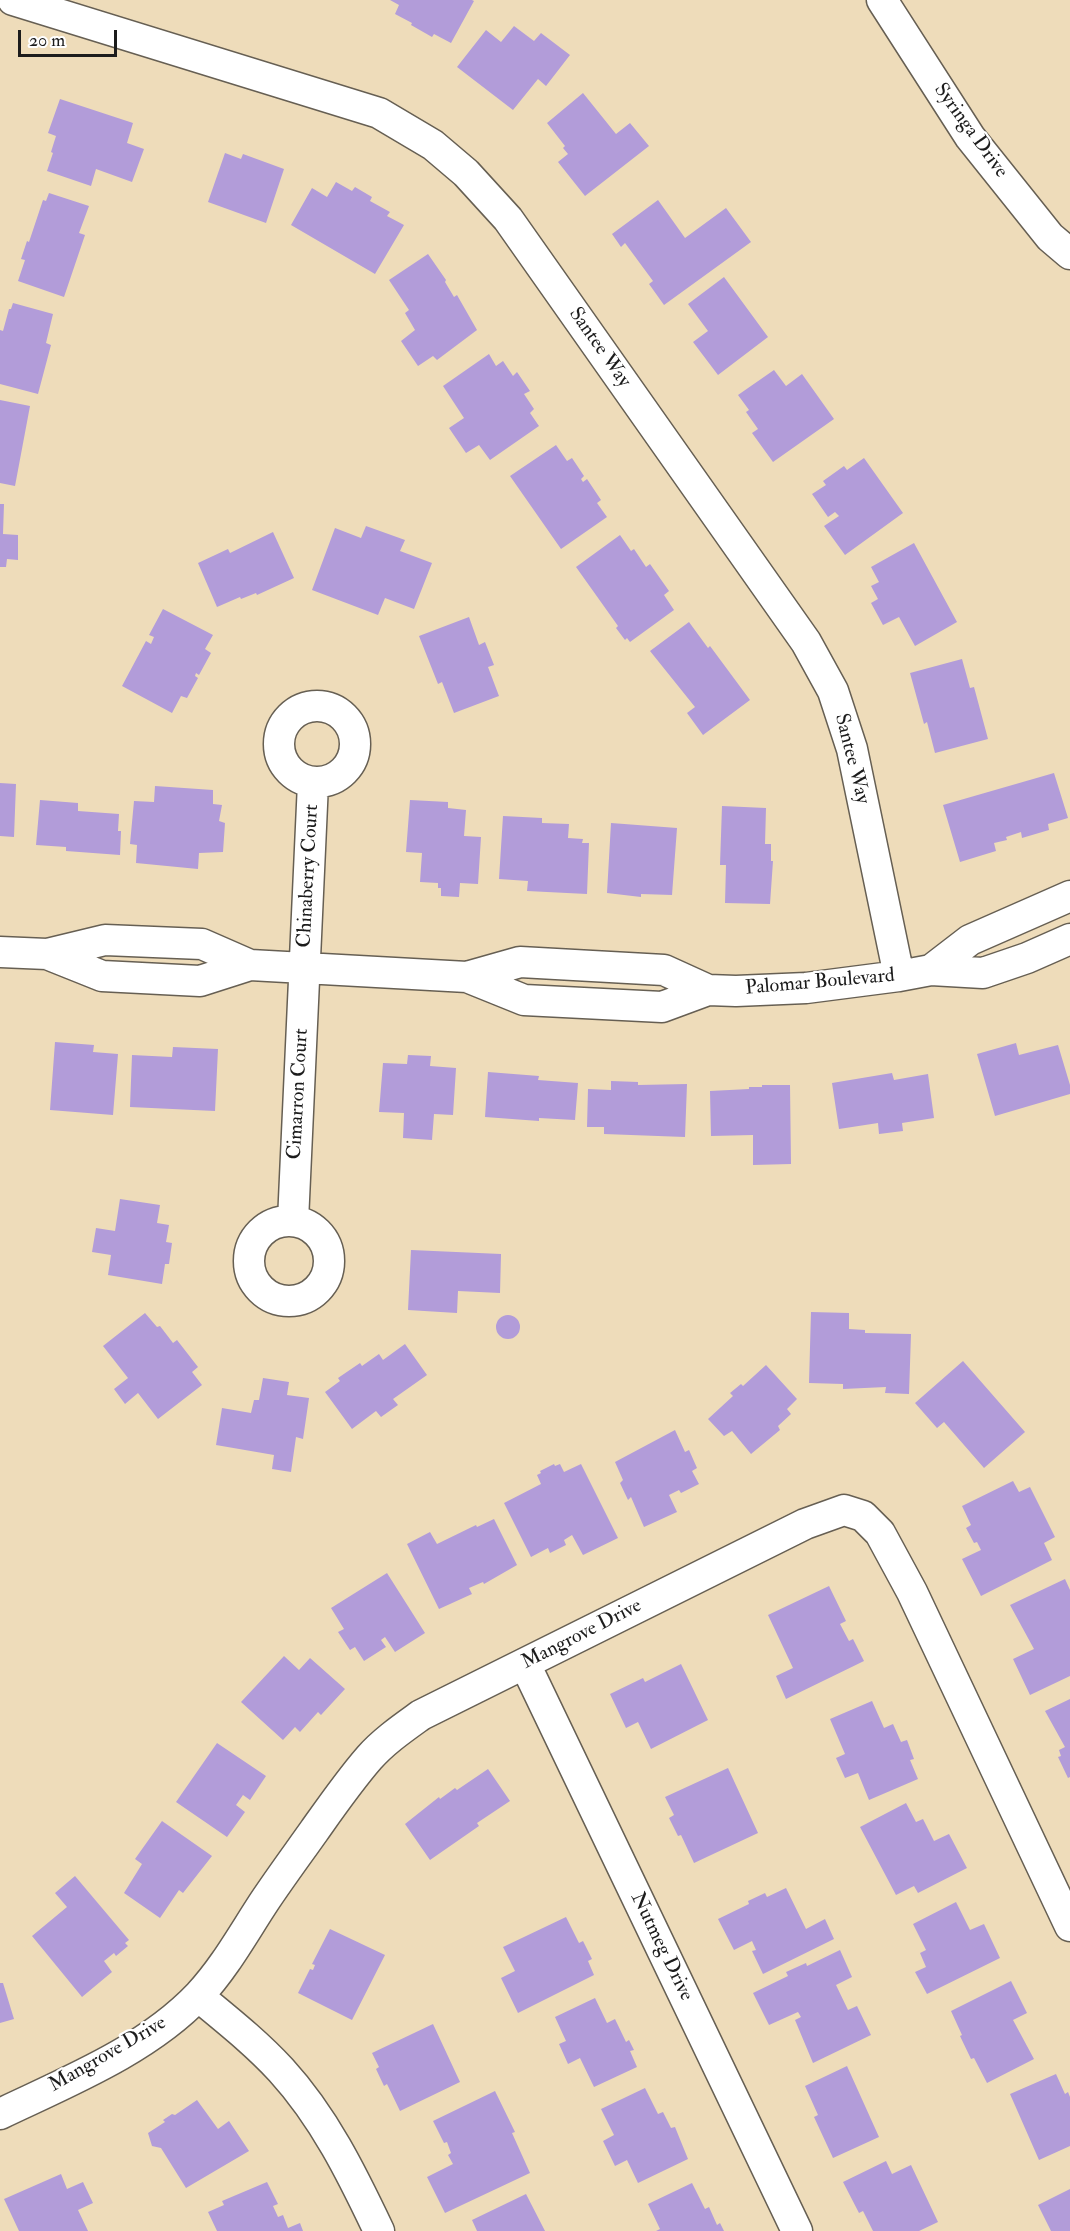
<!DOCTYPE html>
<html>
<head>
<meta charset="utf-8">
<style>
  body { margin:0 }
  #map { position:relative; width:1070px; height:2231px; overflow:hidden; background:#eedcba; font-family:"IM FELL Double Pica",serif }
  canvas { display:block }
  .scale { position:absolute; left:18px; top:30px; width:99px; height:27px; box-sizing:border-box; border:3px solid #1c1c1c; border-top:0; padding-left:8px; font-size:18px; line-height:21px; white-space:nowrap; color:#1c1c1c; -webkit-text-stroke:4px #fff; paint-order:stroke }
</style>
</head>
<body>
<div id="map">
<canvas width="1070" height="2231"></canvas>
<div class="scale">20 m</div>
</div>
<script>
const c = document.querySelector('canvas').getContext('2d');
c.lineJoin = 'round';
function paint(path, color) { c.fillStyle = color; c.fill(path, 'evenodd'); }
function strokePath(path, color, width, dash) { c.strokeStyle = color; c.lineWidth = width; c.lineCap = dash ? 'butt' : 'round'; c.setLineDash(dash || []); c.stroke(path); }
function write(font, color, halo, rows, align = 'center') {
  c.font = font + ' "IM FELL Double Pica",serif'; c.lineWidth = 4.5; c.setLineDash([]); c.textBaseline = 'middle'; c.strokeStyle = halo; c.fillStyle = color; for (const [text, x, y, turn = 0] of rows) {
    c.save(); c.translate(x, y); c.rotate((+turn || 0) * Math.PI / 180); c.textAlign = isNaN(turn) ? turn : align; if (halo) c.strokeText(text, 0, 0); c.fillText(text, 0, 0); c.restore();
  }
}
paint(new Path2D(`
  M390 0H472L474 1 451 43 434 34 432 37 411 25 412 23 395 14 399 5Z
  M514 26 534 41 541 33 570 55 546 86 538 79 513 110 457 67 486 30 501 42Z
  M583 93 616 134 630 123 649 146 585 196 558 162 568 154 563 148 565 146 547 123Z
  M60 99 133 123 127 143 144 149 132 182 96 169 91 186 47 171 53 153 51 152 56 136 48 133Z
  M225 153 241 159 243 154 284 169 266 223 208 202Z
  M336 182 352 191 355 187 372 197 370 201 390 212 387 216 404 225 375 274 291 225 312 188 327 197Z
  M49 193 89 206 79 233 85 235 64 297 18 281 25 260 21 259 27 241 29 242 43 200 46 201Z
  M658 200 685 238 726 208 751 242 664 305 649 284 653 281 625 243 621 247 612 234Z
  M428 254 446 280 445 282 454 297 457 295 477 330 437 360 433 356 418 366 401 341 415 330 405 313 409 310 389 280Z
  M724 277 768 337 718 375 693 342 708 331 688 304Z
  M13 303 53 314 46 343 51 345 38 394 0 384V330L3 331 9 309H11Z
  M489 354 496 366 503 361 513 376 517 372 530 391 524 394 534 409 530 413 539 426 490 460 479 445 466 453 449 428 464 418 443 386Z
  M774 370 786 386 802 374 834 419 773 462 752 433 758 429 746 412 749 410 738 395Z
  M0 400 30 406 15 486 0 483Z
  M556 445 567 461 572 458 584 476 581 479 583 482 587 479 601 500 597 503 607 517 561 549 510 476Z
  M864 458 903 513 845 555 824 526 839 516 835 512 828 517 812 494 826 485 823 481 844 466 847 470Z
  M0 504H4L3 534 18 535V560L7 559 6 567H0Z
  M366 526 405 540 400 551 432 563 414 609 385 598 378 615 312 590 335 528 361 538Z
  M273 532 294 578 257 595 256 593 241 599 240 597 217 607 198 563 228 549 230 553Z
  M620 535 631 551 634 549 646 567 650 564 669 591 664 595 674 610 630 642 627 638 625 640 616 628 618 626 576 567Z
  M914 543 957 622 915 646 899 617 883 625 871 603 878 599 871 586 879 582 871 567Z
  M163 609 213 635 205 649 211 653 199 675 196 673 195 676 198 678 187 698 181 696 172 713 122 686 146 641 151 644 154 637 149 635Z
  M469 617 479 645 485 642 494 665 488 667 499 696 454 713 442 682 438 684 419 636Z
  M689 622 708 648 710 646 750 700 703 735 687 713 695 707 650 651Z
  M962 659 970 688 974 687 988 739 935 753 927 722 924 724 910 673Z
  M1054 773 1068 818 1048 824 1049 830 1022 838 1021 832 1006 837 1007 840 994 843 996 851 960 862 943 805Z
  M0 783 16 784 14 837 0 836Z
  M155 786 213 790V804L222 805 219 821 225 823 223 852 199 853 198 869 136 863 137 845 130 844 134 801 154 802Z
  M40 800 78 803V811L119 814 118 831H121L120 855 66 851V847L36 845Z
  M410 800 448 802V808L466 810 464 836 481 837 478 884 460 883 459 897 441 896V888H438V883L420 882 422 853 406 852Z
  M722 806 766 808 765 844H771V861H773L770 904 725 903 726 865H720Z
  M503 816 542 818V823L569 824 568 838 583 839 582 843H589L587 894 527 891 528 881 499 879Z
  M611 823 677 828 672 895 641 894V897L607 893Z
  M55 1042 94 1045 93 1052 118 1054 113 1115 50 1110Z
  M1016 1043 1019 1055 1058 1045 1070 1085V1094L995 1116 977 1054Z
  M173 1047 218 1049 215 1111 130 1107 132 1055 172 1057Z
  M408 1055 431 1056 430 1066 456 1068 453 1115 434 1114 432 1140 403 1138 404 1113 379 1112 383 1063 407 1064Z
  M488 1072 539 1076 538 1080 578 1083 575 1120 539 1118V1121L485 1117Z
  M892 1073 894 1080 928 1074 934 1118 902 1123 903 1131 879 1134 878 1123 839 1129 832 1083Z
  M611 1081 638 1082V1085L687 1084 685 1137 604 1134V1127H587L588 1089 611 1090Z
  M762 1085H790L791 1164 753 1165V1135L711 1136 710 1091 749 1089V1087H762Z
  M120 1199 160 1205 157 1223 169 1225 166 1242 172 1243 169 1264H165L162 1284 108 1275 111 1255 92 1252 96 1228 115 1231Z
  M411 1250 501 1254 500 1293 458 1291 457 1313 408 1310Z
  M811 1312 849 1313V1329L865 1330V1333L911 1334 909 1394 885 1393 886 1387 843 1389V1384L809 1383Z
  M145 1313 157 1327 160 1326 173 1343 177 1340 198 1367 192 1372 202 1385 158 1419 138 1393 125 1404 114 1389 128 1378 103 1346Z
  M496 1327a12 12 0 1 1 24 0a12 12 0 1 1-24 0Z
  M405 1344 427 1375 393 1399 398 1405 381 1417 376 1411 352 1429 325 1392 340 1381 338 1378 360 1363 362 1366 379 1354 383 1360Z
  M963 1361 1025 1432 984 1468 944 1422 937 1428 915 1403Z
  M766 1365 797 1399 787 1409 791 1414 778 1426 780 1430 751 1454 732 1431 724 1436 708 1419 733 1396 730 1393 741 1384 743 1386Z
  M263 1378 289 1382 287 1395 309 1398 303 1439 296 1437 291 1472 272 1469 274 1455 216 1445 222 1408 251 1413 254 1400H259Z
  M675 1430 685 1452 689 1450 697 1468 692 1471 699 1484 681 1493 679 1490 669 1495 677 1512 644 1527 631 1497 628 1500 620 1483 623 1480 615 1462Z
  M554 1464 555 1466 560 1464 564 1472 581 1464 618 1538 583 1555 572 1535 564 1540 566 1545 550 1553 548 1548 531 1557 504 1503 541 1484 537 1475 541 1473 540 1471Z
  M1013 1481 1019 1492 1030 1487 1055 1537 1044 1543 1052 1560 981 1596 962 1559 981 1550 977 1542 974 1543 966 1528 971 1525 962 1506Z
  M494 1519 517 1565 484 1584 483 1582 469 1588 472 1594 439 1609 407 1544 430 1532 437 1544 476 1525 477 1527Z
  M387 1573 425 1633 395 1652 385 1637 381 1640 386 1647 364 1661 355 1647 350 1650 338 1632 344 1629 331 1608Z
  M1065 1579 1070 1590V1676L1030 1695 1013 1659 1034 1649 1010 1605Z
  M829 1586 846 1621 840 1624 849 1641 853 1639 864 1661 786 1699 776 1676 793 1668 768 1615Z
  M284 1656 299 1670 310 1658 345 1689 321 1715 318 1712 300 1732 295 1727 283 1740 241 1702Z
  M681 1664 708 1720 651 1749 638 1722 626 1728 610 1694 643 1678 645 1682Z
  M1070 1699V1777L1068 1778 1058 1757 1061 1756 1059 1750 1065 1747 1045 1711Z
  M872 1701 884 1728 893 1724 901 1742 907 1740 914 1759 910 1760 918 1779 869 1800 858 1773 845 1778 836 1758 845 1754 830 1719Z
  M217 1743 266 1776 250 1800 243 1795 236 1805 245 1812 227 1837 176 1802Z
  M728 1768 758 1833 694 1863 681 1835 678 1836 669 1818 674 1815 665 1797Z
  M488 1769 510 1801 477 1823 479 1826 430 1860 405 1824 439 1797 440 1799 455 1788 457 1790Z
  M906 1803 916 1822 923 1819 934 1841 949 1834 967 1868 918 1893 914 1886 896 1895 860 1827Z
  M162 1821 212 1856 183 1893 179 1890 160 1918 124 1893 142 1864 135 1859Z
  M75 1876 129 1940 125 1943 128 1946 116 1956 114 1953 104 1961 112 1972 82 1997 32 1936 67 1907 55 1893Z
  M786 1888 806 1929 825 1919 834 1939 763 1974 752 1951 756 1950 752 1941 734 1950 718 1919 749 1904 748 1901 765 1893 767 1897Z
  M956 1902 970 1930 984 1924 1000 1958 927 1994 915 1972 926 1967 920 1953 926 1950 913 1924Z
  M566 1917 579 1943 583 1941 592 1959 588 1961 594 1975 518 2013 501 1978 515 1971 503 1947Z
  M330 1929 385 1955 352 2020 298 1993 310 1969 313 1970 315 1965 312 1964Z
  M840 1950 852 1977 836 1985 848 2010 857 2006 871 2035 813 2063 795 2020 801 2017 798 2012 769 2025 753 1993 788 1976 786 1972 806 1963 807 1966Z
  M1011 1981 1027 2013 1013 2020 1034 2059 987 2083 974 2058 971 2059 960 2036 962 2035 951 2011Z
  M0 1983H3L14 2019 0 2023Z
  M595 1998 607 2023 615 2019 626 2042 629 2040 634 2050 630 2051 637 2067 594 2087 580 2058 568 2064 559 2044 566 2041 555 2017Z
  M433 2024 460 2082 400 2111 387 2084 384 2086 376 2069 379 2067 372 2053Z
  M847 2066 879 2137 833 2158 814 2117 818 2115 805 2086Z
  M1056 2074 1065 2094 1068 2092 1070 2097V2146L1039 2160 1010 2094Z
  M645 2088 658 2114 663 2112 671 2128 675 2127 688 2159 638 2183 627 2160 615 2166 603 2141 614 2135 601 2109Z
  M495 2091 515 2132 512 2133 530 2173 445 2213 427 2177 453 2164 448 2155 451 2153 447 2142 444 2143 433 2121Z
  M197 2100 218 2129 229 2121 249 2151 186 2188 161 2148 152 2146 148 2133 165 2122 163 2120 172 2114 175 2115Z
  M886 2161 892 2174 911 2165 938 2222 919 2231H873L863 2211 859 2213 843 2182Z
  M61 2174 67 2189 83 2182 93 2203 78 2210 88 2231H19L4 2199Z
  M267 2182 278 2204 273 2206 278 2217 283 2215 288 2228 300 2223 303 2231H217L208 2212 224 2205 222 2201Z
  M692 2183 705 2209 709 2207 717 2225 720 2223 724 2231H656L660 2229 648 2204Z
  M1070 2189V2231H1051L1038 2205Z
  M526 2194 545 2231H477L472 2220Z`), '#b29cd9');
const minor = new Path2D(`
  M13 0 379 113 433 145 466 173 508 219 806 642 833 691 852 749 899 976
  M882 0 970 137 1050 237 1070 254
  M279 744a38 38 0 1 1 76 0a38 38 0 1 1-76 0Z
  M0 952 47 954 105 940 202 944 250 965 467 977 520 962 664 970 708 990 736 991 806 988 899 976 931 970 983 973 1027 958 1070 939
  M47 954 102 976 200 981 250 965
  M931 970 970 940 1070 896
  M467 977 524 1000 662 1007 708 990
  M293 1221 313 783
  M249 1261a40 40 0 1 1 80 0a40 40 0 1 1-80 0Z
  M525 1664 797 2231
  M198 1996C227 2020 255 2042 281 2070 324 2117 352 2174 379 2231
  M0 2114C67 2082 147 2050 199 1995 225 1967 243 1934 264 1902 280 1878 297 1855 314 1831 331 1807 349 1781 369 1758 384 1741 403 1728 421 1715L805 1524 844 1510 863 1516 880 1533 912 1592 1070 1926`);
strokePath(minor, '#665f53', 33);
strokePath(minor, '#fff', 30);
write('20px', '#1c1c1c', '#fff', [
  ["Syringa Drive",970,131,54],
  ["Santee Way",599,348,55],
  ["Santee Way",851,759,76],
  ["Chinaberry Court",309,876,-87],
  ["Palomar Boulevard",820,983,-5],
  ["Cimarron Court",299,1094,-87],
  ["Mangrove Drive",582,1635,-27],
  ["Nutmeg Drive",661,1947,64],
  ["Mangrove Drive",108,2055,-30]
]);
</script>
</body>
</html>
